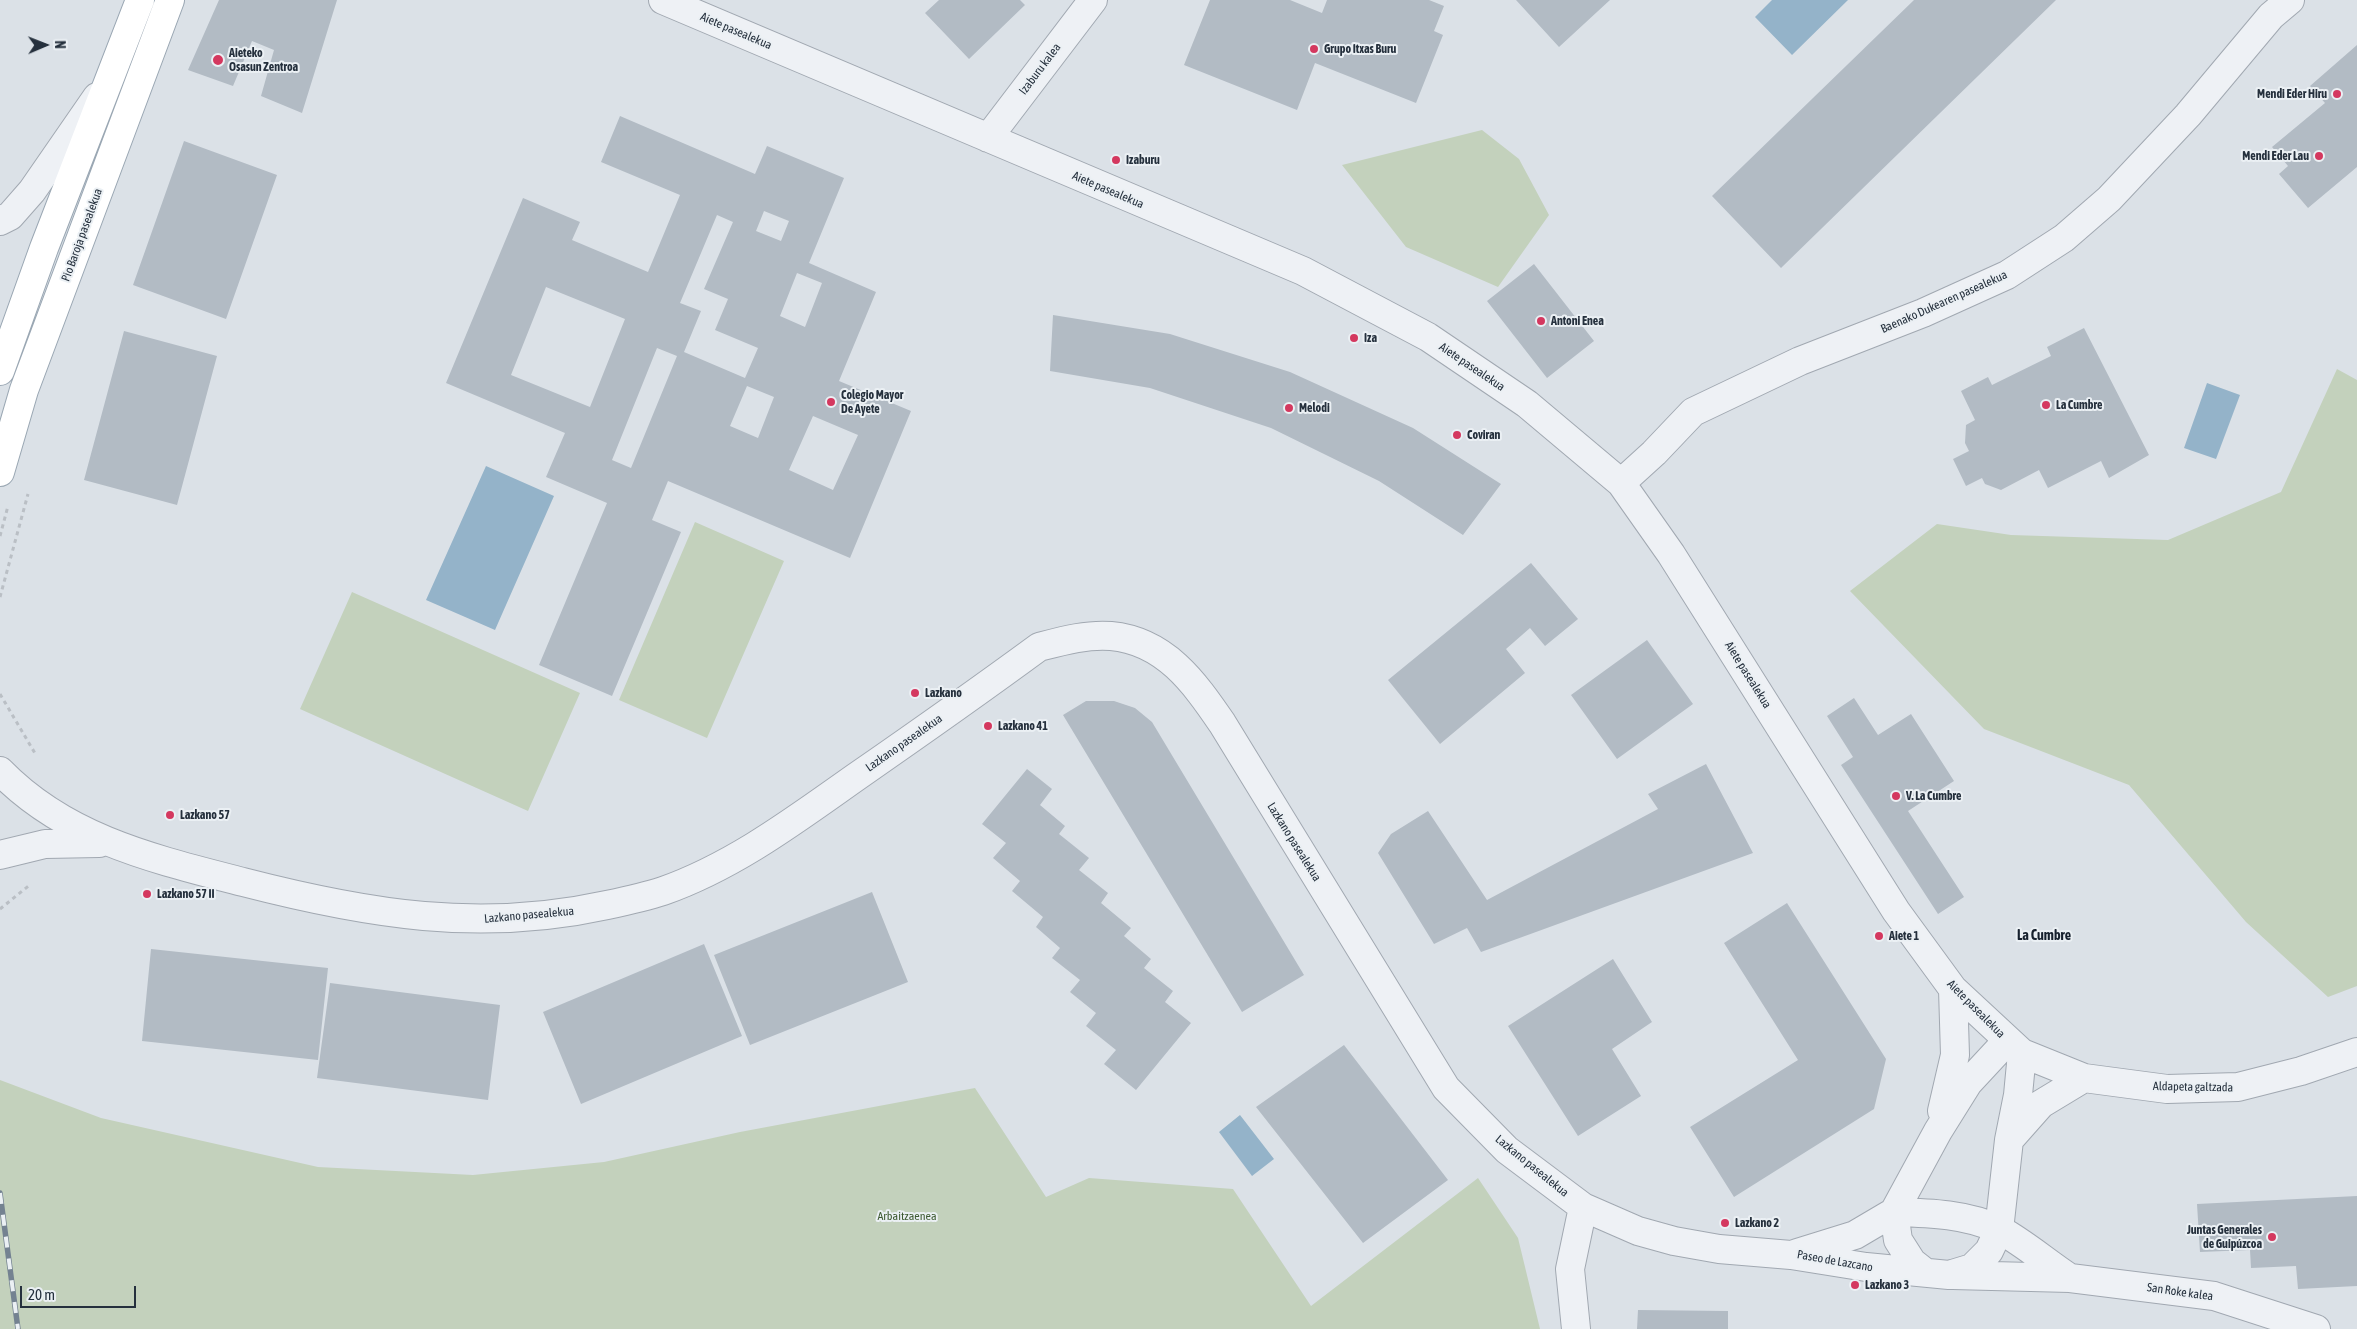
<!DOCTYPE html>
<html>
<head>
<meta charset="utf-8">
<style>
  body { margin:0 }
  #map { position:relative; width:2357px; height:1329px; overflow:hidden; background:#dbe1e7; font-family:"Asap Condensed",sans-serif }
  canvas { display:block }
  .north { position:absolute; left:20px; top:20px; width:50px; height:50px; -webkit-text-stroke:4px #ebf0f4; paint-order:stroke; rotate:89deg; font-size:14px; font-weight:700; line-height:20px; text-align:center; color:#25303d }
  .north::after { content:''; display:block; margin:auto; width:18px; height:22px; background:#25303d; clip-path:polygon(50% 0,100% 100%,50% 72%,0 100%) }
  .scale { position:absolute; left:20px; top:1286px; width:116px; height:22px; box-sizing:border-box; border:2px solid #25303d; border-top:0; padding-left:6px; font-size:15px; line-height:18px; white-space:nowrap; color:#25303d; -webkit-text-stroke:4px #ebf0f4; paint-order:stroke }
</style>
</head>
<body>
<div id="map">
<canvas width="2357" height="1329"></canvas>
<div class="north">N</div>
<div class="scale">20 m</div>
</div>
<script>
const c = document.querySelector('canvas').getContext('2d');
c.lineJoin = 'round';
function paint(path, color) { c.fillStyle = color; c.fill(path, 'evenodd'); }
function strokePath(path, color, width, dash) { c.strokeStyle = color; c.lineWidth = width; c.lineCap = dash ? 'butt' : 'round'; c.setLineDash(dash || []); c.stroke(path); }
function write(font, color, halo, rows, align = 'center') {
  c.font = font + ' "Asap Condensed",sans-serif'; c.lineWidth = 4; c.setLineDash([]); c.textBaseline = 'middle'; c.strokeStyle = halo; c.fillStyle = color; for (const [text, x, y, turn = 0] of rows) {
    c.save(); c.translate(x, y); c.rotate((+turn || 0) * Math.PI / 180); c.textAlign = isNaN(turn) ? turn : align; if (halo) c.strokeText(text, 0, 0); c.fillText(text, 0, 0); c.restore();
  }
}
paint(new Path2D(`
  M1482 130 1519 159 1549 215 1498 287 1406 247 1342 165Z
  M2337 369 2357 380V986L2328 997 2246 922 2129 785 1984 729 1850 591 1937 524 2011 535 2168 540 2281 492Z
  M695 522 784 561 707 738 619 700Z
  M352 592 580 693 528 811 300 709Z
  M0 1080 101 1118 318 1167 473 1175 604 1162 740 1132 975 1088 1046 1197 1089 1178 1233 1189 1311 1306 1478 1178 1518 1238 1540 1329H0Z`), '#c3d1bc');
paint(new Path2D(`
  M1772 0H1848L1792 55 1755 17Z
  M2207 383 2240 395 2216 459 2184 448Z
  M486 466 554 496 495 630 426 600Z
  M1240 1115 1274 1159 1252 1176 1219 1132Z`), '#94b3c9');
paint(new Path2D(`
  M219 0H337L302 113 261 96 274 50 252 41 233 86 188 70Z
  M939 0H1020L1025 5 969 59 925 13Z
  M1210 0H1290L1322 13 1327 0H1429L1444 6 1434 31 1443 35 1416 103 1315 63 1297 110 1184 65Z
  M1516 0H1610L1559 47Z
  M1914 0H2056L1781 268 1712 196Z
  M2357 45V167L2308 208 2279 174 2288 166 2272 147 2325 103 2310 86Z
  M620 116 755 174 767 146 844 178 809 263 876 292 839 381 911 411 850 558 668 481 652 520 681 532 612 696 539 665 607 503 546 477 565 433 446 383 523 198 580 222 572 240 648 272 680 195 601 162ZM764 211 789 221 781 241 756 231ZM717 215 733 222 704 289 728 299 715 330 758 348 745 378 684 352 701 311 680 303ZM797 273 822 283 805 327 780 316ZM546 287 625 319 590 407 511 375ZM657 348 677 356 631 468 612 460ZM747 386 774 397 758 438 730 426ZM813 416 858 435 833 490 789 470Z
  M184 141 277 175 226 319 133 285Z
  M1534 264 1594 341 1547 378 1487 301Z
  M1053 315 1170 334 1290 372 1413 428 1501 484 1463 535 1379 481 1271 428 1150 388 1050 371Z
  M2084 328 2149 455 2109 478 2101 461 2048 488 2039 470 2001 490 1985 484 1982 478 1966 486 1953 459 1969 451 1965 443 1966 425 1975 420 1961 391 1988 377 1992 385 2051 356 2047 347Z
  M124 331 217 356 177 505 84 480Z
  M1531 563 1578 619 1545 646 1530 628 1506 649 1525 673 1440 744 1388 680Z
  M1647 640 1693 704 1617 759 1571 695Z
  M1854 698 1878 735 1911 714 1954 781 1908 811 1964 897 1938 914 1841 765 1853 757 1827 716Z
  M1086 701H1114L1135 708 1152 722 1304 975 1242 1012 1063 715Z
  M1706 764 1753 853 1481 952 1467 928 1434 944 1378 853 1391 834 1428 811 1487 900 1658 809 1648 794Z
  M1027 769 1052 789 1040 805 1065 826 1059 834 1089 858 1079 870 1108 893 1101 903 1131 928 1124 936 1151 959 1144 968 1173 991 1165 1002 1191 1023 1136 1090 1104 1064 1116 1050 1086 1026 1096 1013 1070 992 1080 980 1052 958 1060 948 1036 927 1043 917 1012 891 1020 881 993 858 1006 843 982 824Z
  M872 892 908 982 750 1045 714 955Z
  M1787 903 1886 1059 1874 1109 1734 1197 1690 1127 1798 1060 1724 943Z
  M704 944 742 1036 581 1104 543 1012Z
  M151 949 328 968 318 1060 142 1041Z
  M1613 959 1652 1022 1612 1049 1641 1096 1578 1136 1508 1026Z
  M330 983 500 1005 488 1100 317 1078Z
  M1344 1045 1448 1180 1363 1243 1256 1107Z
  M2357 1196V1286L2298 1289 2296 1266 2251 1268 2250 1250 2200 1252 2197 1204Z
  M1638 1310 1728 1311V1329H1637Z`), '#b2bbc4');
const minor = new Path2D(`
  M663 0 1303 271 1428 337 1527 404 1621 483 1671 554 1896 911 1953 989 2022 1053 2084 1078 2167 1089 2238 1087 2301 1071 2357 1052
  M988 138 1093 0
  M0 221 10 216 32 191 97 97
  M1621 483 1654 453 1693 412 1800 361 1923 313 2007 275 2064 238 2109 199 2188 115 2271 16 2290 0
  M0 771C66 839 154 859 243 882 367 914 480 933 607 905 626 901 645 897 663 891 734 866 795 820 856 777 918 734 979 691 1039 647 1062 641 1087 634 1111 636 1165 641 1194 682 1222 723L1446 1088 1507 1150 1583 1207 1638 1231 1674 1241 1719 1249 1791 1255 1866 1267 1949 1275 1972 1268 1989 1251 1999 1230 2009 1140 2018 1095 2022 1053
  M0 855 45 844 99 843
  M1942 1111 1955 1055 1953 989
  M2010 1139 2041 1104 2084 1078
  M1894 1212C1929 1213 1968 1214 2000 1230 2024 1243 2047 1263 2070 1278
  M1797 1253 1855 1235 1894 1212
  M1926 1273 1912 1262 1898 1240 1894 1212 1938 1131 1968 1083 2007 1041
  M1953 1275 2070 1278 2214 1296 2316 1329
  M1576 1329 1570 1269 1583 1207`);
const major = new Path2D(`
  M0 371 44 248 140 0
  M0 472 24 390 170 0`);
strokePath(minor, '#a1a8b1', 30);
strokePath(major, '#9aa7b3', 30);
strokePath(new Path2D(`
  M0 536 8 506
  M0 597 28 494
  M0 694 36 755
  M0 909 31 884`), '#babfc5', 3, [4, 4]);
strokePath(minor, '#eef1f5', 28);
strokePath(major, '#fff', 28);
const rail = new Path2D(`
  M0 1193 18 1329`);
strokePath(rail, '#748291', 5.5);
strokePath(rail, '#ebf0f4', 4, [11]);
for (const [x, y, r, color] of [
  [1314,49,5,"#d4385f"],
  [218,60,6,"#d4385f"],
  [2337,94,5,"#d4385f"],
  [2319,156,5,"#d4385f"],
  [1116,160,5,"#d4385f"],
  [1541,321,5,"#d4385f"],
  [1354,338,5,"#d4385f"],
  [831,402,5,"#d4385f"],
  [2046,405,5,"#d4385f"],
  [1289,408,5,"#d4385f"],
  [1457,435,5,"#d4385f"],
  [915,693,5,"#d4385f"],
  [988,726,5,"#d4385f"],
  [1896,796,5,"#d4385f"],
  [170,815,5,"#d4385f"],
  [147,894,5,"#d4385f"],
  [1879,936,5,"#d4385f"],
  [1725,1223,5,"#d4385f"],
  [2272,1237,5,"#d4385f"],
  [1855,1285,5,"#d4385f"]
]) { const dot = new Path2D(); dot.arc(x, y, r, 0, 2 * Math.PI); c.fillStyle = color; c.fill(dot); strokePath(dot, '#ebf0f4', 2); }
write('12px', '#25303d', '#ebf0f4', [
  ["Aiete pasealekua",736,31,23],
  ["Izaburu kalea",1040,69,-53],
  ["Aiete pasealekua",1108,190,23],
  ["Pio Baroja pasealekua",82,235,-70],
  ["Baenako Dukearen pasealekua",1944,302,-24],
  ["Aiete pasealekua",1472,367,34],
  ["Aiete pasealekua",1748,675,58],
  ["Lazkano pasealekua",904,743,-35],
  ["Lazkano pasealekua",1294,842,58],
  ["Lazkano pasealekua",529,915,-5],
  ["Aiete pasealekua",1976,1009,45],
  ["Aldapeta galtzada",2193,1087,1],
  ["Lazkano pasealekua",1532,1166,39],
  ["Paseo de Lazcano",1835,1261,10],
  ["San Roke kalea",2180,1292,8]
]);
write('bold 12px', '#25303d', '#ebf0f4', [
  ["Grupo Itxas Buru",1324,49],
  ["Aieteko",229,53],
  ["Osasun Zentroa",229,67],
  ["Mendi Eder Hiru",2327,94,"right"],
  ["Mendi Eder Lau",2309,156,"right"],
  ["Izaburu",1126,160],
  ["Antoni Enea",1551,321],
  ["Iza",1364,338],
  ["Colegio Mayor",841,395],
  ["De Ayete",841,409],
  ["La Cumbre",2056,405],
  ["Melodi",1299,408],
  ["Coviran",1467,435],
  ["Lazkano",925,693],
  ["Lazkano 41",998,726],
  ["V. La Cumbre",1906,796],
  ["Lazkano 57",180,815],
  ["Lazkano 57 II",157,894],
  ["Aiete 1",1889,936],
  ["Lazkano 2",1735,1223],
  ["Juntas Generales",2262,1230,"right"],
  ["de Guipúzcoa",2262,1244,"right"],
  ["Lazkano 3",1865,1285]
], 'left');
write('12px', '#3d5a31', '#ebf0f4', [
  ["Arbaitzaenea",907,1216]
]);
write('bold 14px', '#17212e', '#ebf0f4', [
  ["La Cumbre",2044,936]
]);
</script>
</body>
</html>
